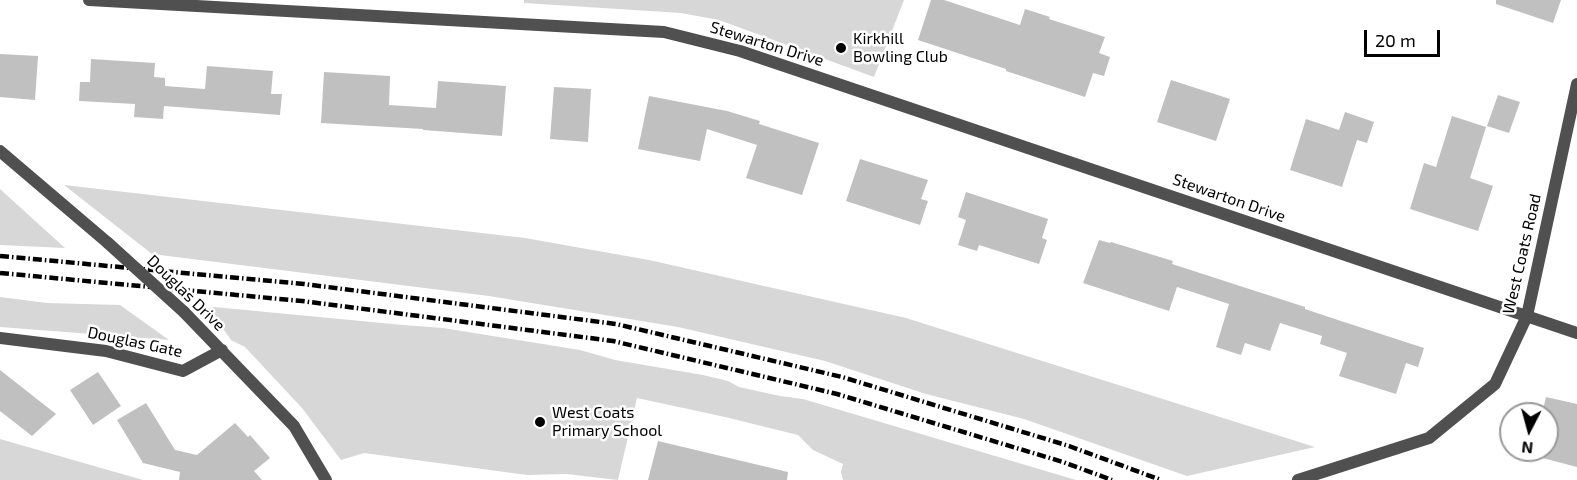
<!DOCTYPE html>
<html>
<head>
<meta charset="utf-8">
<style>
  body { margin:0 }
  #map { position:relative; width:1577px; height:480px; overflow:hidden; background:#fff; font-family:"Exo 2",sans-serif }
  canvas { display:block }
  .north { position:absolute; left:1499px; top:402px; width:60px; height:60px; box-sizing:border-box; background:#fff; border:2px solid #999; border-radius:50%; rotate:186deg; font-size:16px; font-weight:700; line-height:24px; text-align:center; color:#000 }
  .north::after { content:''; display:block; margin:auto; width:21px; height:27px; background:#000; clip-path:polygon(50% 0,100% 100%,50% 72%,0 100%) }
  .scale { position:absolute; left:1364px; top:30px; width:76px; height:27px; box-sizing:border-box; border:3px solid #000; border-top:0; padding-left:8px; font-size:18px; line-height:21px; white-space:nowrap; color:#000; -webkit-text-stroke:4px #fff; paint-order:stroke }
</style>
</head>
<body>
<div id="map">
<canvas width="1577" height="480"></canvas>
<div class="north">N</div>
<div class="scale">20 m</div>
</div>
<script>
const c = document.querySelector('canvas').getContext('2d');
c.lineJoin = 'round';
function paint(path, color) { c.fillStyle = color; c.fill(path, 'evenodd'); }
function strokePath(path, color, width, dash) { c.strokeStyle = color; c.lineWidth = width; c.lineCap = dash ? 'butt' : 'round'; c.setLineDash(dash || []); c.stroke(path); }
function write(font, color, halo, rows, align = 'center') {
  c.font = font + ' "Exo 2",sans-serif'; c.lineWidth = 5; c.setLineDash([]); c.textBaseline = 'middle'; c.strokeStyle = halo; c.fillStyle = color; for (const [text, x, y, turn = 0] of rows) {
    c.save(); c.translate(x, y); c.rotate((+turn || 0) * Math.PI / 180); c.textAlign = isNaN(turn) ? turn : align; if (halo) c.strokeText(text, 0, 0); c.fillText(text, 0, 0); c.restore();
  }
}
paint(new Path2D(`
  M524 0H904L874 77 719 20 681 13 524 3Z
  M64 185 525 238 649 260 906 318 1315 447 1187 476 1024 419 926 394 825 361 678 327 489 296 152 254Z
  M0 189 65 248 0 245Z
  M0 297 47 303 120 305 169 340 0 327Z
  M214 307 403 325 443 328 580 350 615 360 703 375 728 381 739 387 780 396 803 399 1076 480H843L841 472 843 464 813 450 798 435 725 417 637 398 618 480 566 474 527 475 364 453 341 460 302 408 245 347 231 340 217 320 210 313 209 308Z
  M0 439 143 480H0Z`), '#d7d7d7');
paint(new Path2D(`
  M931 0H944L1020 25 1025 9 1050 17 1049 19 1105 37 1099 53 1110 57 1104 76 1093 73 1085 97 1006 71V69L918 40Z
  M1496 0H1561L1553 23 1496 4Z
  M0 54 38 56 35 100 0 97Z
  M91 59 155 63 154 77 165 78V86L205 89 207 66 273 71 271 94H282L280 115 164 106 163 119 134 117 135 104 79 101 80 82H90Z
  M324 72 390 76 389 105 436 108 438 81 506 86 502 136 423 130V129L321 123Z
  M1171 80 1230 99 1216 141 1157 122Z
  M554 87 591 89 588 142 550 139Z
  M1498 95 1520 102 1509 133 1487 126Z
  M649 96 727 111 760 121 759 124 819 143 802 195 746 178 757 145 707 129 700 161 638 149Z
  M1345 112 1374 122 1367 143 1357 140 1342 187 1290 170 1306 119 1339 130Z
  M1452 116 1486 127 1470 178 1493 186 1478 231 1410 209 1424 163 1436 167Z
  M860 159 928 180 921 199 928 201 920 225 846 201Z
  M966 192 1048 219 1042 238 1047 240 1039 264 979 245 977 251 958 245 966 220 958 217Z
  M1099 240 1110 243 1111 242 1173 261 1172 264 1305 307V309L1344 322 1424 348 1418 367 1406 363 1396 394 1339 376 1347 353 1320 344 1322 336 1280 323 1270 351 1245 343 1241 355 1216 347 1229 304 1177 287 1169 311 1083 283Z
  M0 370 56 414 32 436 0 411Z
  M98 372 121 406 93 425 70 390Z
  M1546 397 1577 404V467L1531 455 1533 450H1547V414H1542Z
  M146 403 175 450 197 455 235 423 248 437 250 435 270 458 254 471 262 480H179L180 472 143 463 117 420Z
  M658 441 788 472 787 480H648Z`), '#c0c0c0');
strokePath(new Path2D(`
  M89 0 664 32 740 51 1577 333
  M0 151 108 243
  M184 312 294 426 326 480
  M0 338 106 351 183 371 222 350
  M1298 480 1429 438 1495 384 1527 316 1577 84`), '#505050', 12);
strokePath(new Path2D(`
  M0 256 304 284 616 324 842 377 1069 446 1161 480
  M0 273 302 301 613 341 837 394 1063 462 1112 480`), '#000', 4.5, [9, 3, 1.5, 3]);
strokePath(new Path2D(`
  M108 243 184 312`), '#505050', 12);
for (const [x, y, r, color] of [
  [841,48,6,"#000"],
  [540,422,6,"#000"]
]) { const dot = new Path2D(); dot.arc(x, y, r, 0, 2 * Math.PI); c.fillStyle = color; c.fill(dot); strokePath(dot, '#fff', 2); }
write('16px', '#000', '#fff', [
  ["Kirkhill",853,39],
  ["Bowling Club",853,57],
  ["West Coats",552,413],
  ["Primary School",552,431]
], 'left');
write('16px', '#000', '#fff', [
  ["Stewarton Drive",767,44,17],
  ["Stewarton Drive",1229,198,19],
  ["West Coats Road",1522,254,-77],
  ["Douglas Drive",186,293,44],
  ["Douglas Gate",135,342,12]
]);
</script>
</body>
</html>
